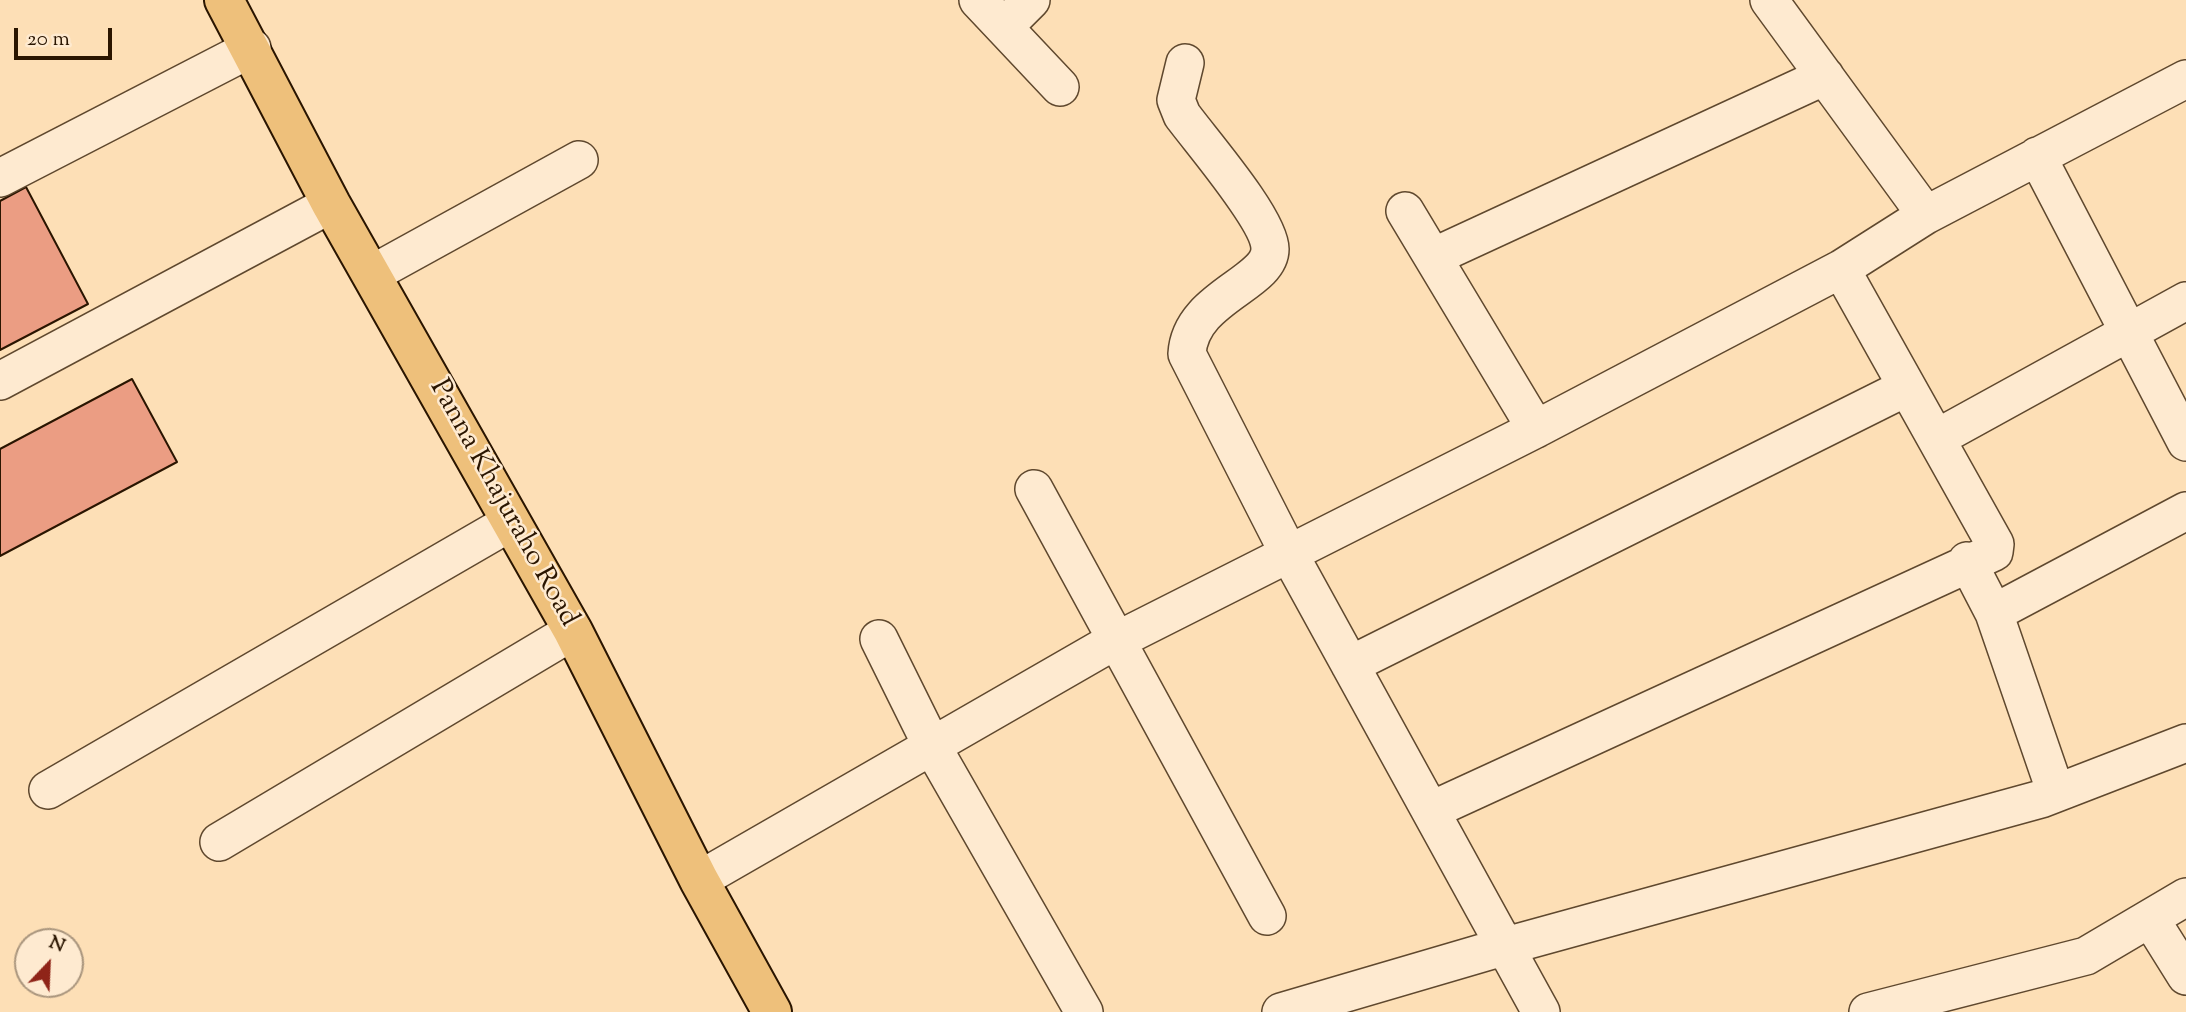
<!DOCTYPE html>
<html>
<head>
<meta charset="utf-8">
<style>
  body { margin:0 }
  #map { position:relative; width:2186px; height:1012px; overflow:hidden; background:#fddfb6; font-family:"Sorts Mill Goudy",serif }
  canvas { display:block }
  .north { position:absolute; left:14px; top:928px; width:70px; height:70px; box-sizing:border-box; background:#feead0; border:2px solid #a9957d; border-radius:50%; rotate:23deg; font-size:19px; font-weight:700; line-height:28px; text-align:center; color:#2a1500 }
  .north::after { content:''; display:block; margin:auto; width:24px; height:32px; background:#8f2418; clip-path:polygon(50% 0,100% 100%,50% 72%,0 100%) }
  .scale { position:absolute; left:14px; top:28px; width:98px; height:32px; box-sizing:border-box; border:4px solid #2a1500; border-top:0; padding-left:9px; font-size:21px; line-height:24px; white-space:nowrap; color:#2a1500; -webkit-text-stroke:5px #feead0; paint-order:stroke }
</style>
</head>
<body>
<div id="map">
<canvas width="2186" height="1012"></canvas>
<div class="north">N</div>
<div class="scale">20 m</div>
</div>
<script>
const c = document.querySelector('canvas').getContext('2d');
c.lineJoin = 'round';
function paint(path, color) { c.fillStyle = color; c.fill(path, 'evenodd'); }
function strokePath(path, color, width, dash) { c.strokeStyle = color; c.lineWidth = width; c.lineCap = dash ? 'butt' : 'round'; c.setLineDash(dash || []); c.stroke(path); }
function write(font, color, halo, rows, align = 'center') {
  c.font = font + ' "Sorts Mill Goudy",serif'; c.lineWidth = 5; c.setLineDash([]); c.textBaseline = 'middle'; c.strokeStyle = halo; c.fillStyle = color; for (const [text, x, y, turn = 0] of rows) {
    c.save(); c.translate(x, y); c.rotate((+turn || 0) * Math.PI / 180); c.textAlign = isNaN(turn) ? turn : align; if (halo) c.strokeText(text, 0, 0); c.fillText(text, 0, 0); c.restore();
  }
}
const building = new Path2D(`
  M26 187 88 304 0 350V201Z
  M132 379 177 462 0 556V449Z`);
paint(building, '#eb9d83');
strokePath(building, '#2a1500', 2);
const minor = new Path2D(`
  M978 0 1060 87
  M1769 0 1926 215
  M1005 26 1031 0
  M1185 63 1176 100 1182 115C1201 141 1270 220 1270 249 1270 284 1190 297 1187 354L1288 552 1541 1012
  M2037 156 2186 442
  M0 178 252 48
  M1405 211 1536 429
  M1433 257 1825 76
  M372 274 579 160
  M0 381 331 204
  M1937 438 2186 301
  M1034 489 1267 916
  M1967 561 1994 613 2056 793
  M1994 613 2186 511
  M879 639 933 748 1084 1012
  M1350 665 1907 387
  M48 790 511 522
  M1432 810 1994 552 1995 544 1841 269
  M219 842 573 631
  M699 880 1104 647 1536 429 1841 269 1926 215 2186 79
  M2151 920 2186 976
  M1281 1012 1506 946 2041 799 2186 743
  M1868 1012 2086 956 2186 897`);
const primary = new Path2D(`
  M224 0 331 204 573 631 699 880 772 1012`);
strokePath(minor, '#5f482e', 40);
strokePath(primary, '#2a1500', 42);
strokePath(minor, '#feead0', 37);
strokePath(primary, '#eec07b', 38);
write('28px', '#2a1500', '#feead0', [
  ["Panna Khajuraho Road",502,504,61]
]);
</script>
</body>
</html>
